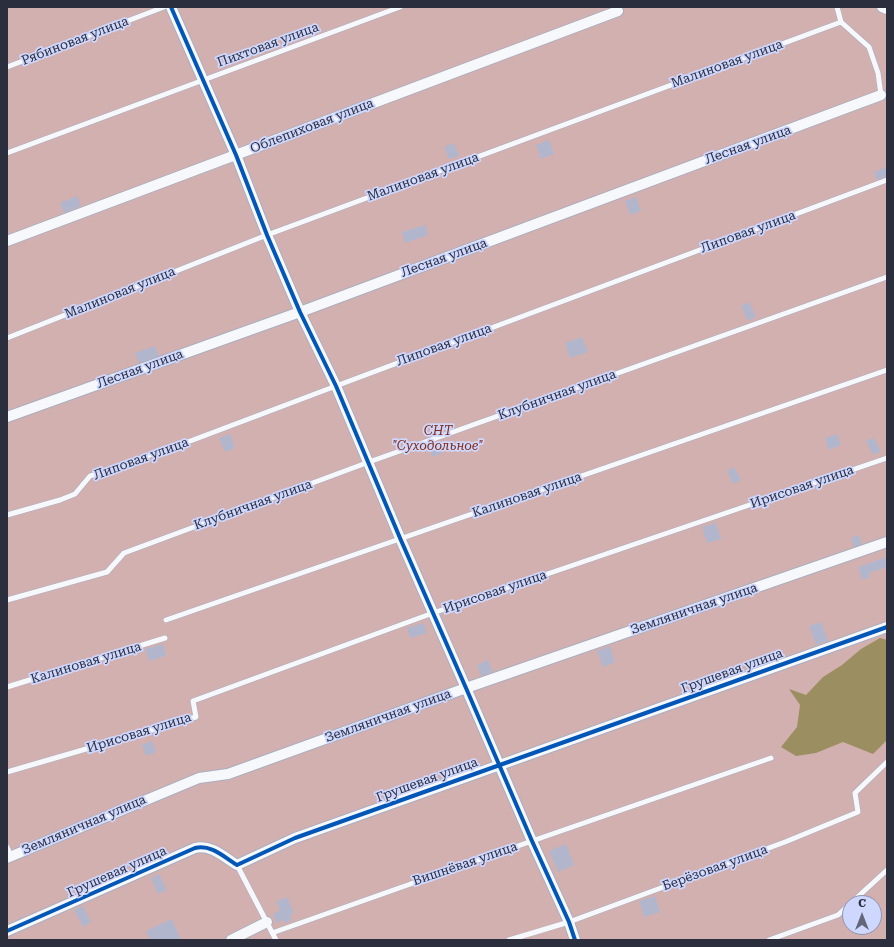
<!DOCTYPE html>
<html>
<head>
<meta charset="utf-8">
<style>
  body { margin:0 }
  #map { position:relative; width:894px; height:947px; overflow:hidden; background:#ccd1e6; font-family:"Roboto Serif",serif }
  canvas { display:block }
  .frame { position:absolute; inset:0; border:8px solid #2b2e3d; pointer-events:none }
  .north { position:absolute; left:842px; top:895px; width:40px; height:40px; box-sizing:border-box; background:#ced7fe; border:1px solid #8d93b1; border-radius:50%; rotate:0deg; font-size:11px; font-weight:700; line-height:16px; text-align:center; color:#2b2e3d }
  .north::after { content:''; display:block; margin:auto; width:14px; height:18px; background:#636778; clip-path:polygon(50% 0,100% 100%,50% 72%,0 100%) }
</style>
</head>
<body>
<div id="map">
<canvas width="894" height="947"></canvas>
<div class="frame"></div>
<div class="north">С</div>
</div>
<script>
const c = document.querySelector('canvas').getContext('2d');
c.lineJoin = 'round';
function paint(path, color) { c.fillStyle = color; c.fill(path, 'evenodd'); }
function strokePath(path, color, width, dash) { c.strokeStyle = color; c.lineWidth = width; c.lineCap = dash ? 'butt' : 'round'; c.setLineDash(dash || []); c.stroke(path); }
function write(font, color, halo, rows, align = 'center') {
  c.font = font + ' "Roboto Serif",serif'; c.lineWidth = 3.5; c.setLineDash([]); c.textBaseline = 'middle'; c.strokeStyle = halo; c.fillStyle = color; for (const [text, x, y, turn = 0] of rows) {
    c.save(); c.translate(x, y); c.rotate((+turn || 0) * Math.PI / 180); c.textAlign = isNaN(turn) ? turn : align; if (halo) c.strokeText(text, 0, 0); c.fillText(text, 0, 0); c.restore();
  }
}
paint(new Path2D(`
  M7 7H887V940H7ZM850 903H874V927H850Z`), '#d3b0b0');
paint(new Path2D(`
  M880 638 887 640V740L873 754 843 742 816 753 796 756 781 747 797 727 800 705 789 689 806 695 823 677 842 665 861 649Z`), '#9b8f61');
paint(new Path2D(`
  M549 140 554 154 541 159 536 145Z
  M454 143 459 156 449 159 444 147Z
  M887 167V176L877 180 874 172Z
  M77 196 81 206 64 213 60 203Z
  M636 197 641 211 630 215 625 201Z
  M425 225 428 235 405 243 402 232Z
  M749 302 756 317 748 321 741 306Z
  M582 337 588 352 570 358 565 343Z
  M155 346 159 356 139 363 135 353Z
  M230 434 235 448 225 452 219 438Z
  M837 434 841 445 829 450 825 438Z
  M874 438 881 451 873 455 866 441Z
  M438 442 442 453 433 457 428 447Z
  M734 467 741 480 733 484 727 471Z
  M716 523 721 539 707 543 702 527Z
  M859 535 862 544 854 547 851 538Z
  M887 557V567L869 573 870 577 862 580 858 567Z
  M821 622 828 641 816 645 809 626Z
  M424 623 427 633 410 638 407 628Z
  M163 644 166 656 149 661 145 649Z
  M610 646 615 662 603 667 597 651Z
  M488 660 493 672 481 676 477 665Z
  M152 741 156 752 146 756 142 745Z
  M566 844 574 865 558 872 549 851Z
  M159 874 167 890 158 894 151 878Z
  M655 896 660 912 644 917 639 901Z
  M287 897 294 913 290 916 292 920 285 923 283 920 277 923 273 914 280 910 276 902Z
  M83 906 91 922 83 927 74 910Z
  M172 919 181 940H150L146 931Z`), '#b2b6cc');
const lane = new Path2D(`
  M837 7 841 22 869 47 878 73 881 95
  M7 67 164 7
  M7 153 400 7
  M7 338 267 235 841 22
  M7 515 60 500 75 494 90 476 193 440 336 386 887 180
  M7 600 107 572 124 553 369 462 887 277
  M166 620 887 370
  M7 687 165 638
  M7 772 196 717 193 701 433 613 887 458
  M7 847 11 856
  M237 865 276 940
  M851 903 887 870
  M272 933 532 841 771 758
  M509 940 569 922 785 842 858 812 855 793 887 762
  M769 940 838 915 850 904`);
const street = new Path2D(`
  M171 7 236 155 267 235 300 312 336 386 400 538 466 688 532 841 569 922 575 940
  M882 7 887 9
  M7 241 618 11
  M7 417 300 312 881 95
  M7 858 199 778 228 774 466 688 887 542
  M7 931 195 848C211 844 224 857 237 865L295 838 887 627
  M231 940 267 922`);
strokePath(lane, '#aaaebe', 6);
strokePath(street, '#aaaebe', 12);
strokePath(lane, '#f7f8fb', 5);
strokePath(street, '#f7f8fb', 10);
strokePath(new Path2D(`
  M171 7 236 155 267 235 300 312 336 386 400 538 466 688 532 841 569 922 575 940
  M7 931 195 848C211 844 224 857 237 865L295 838 887 627`), '#0057b8', 4);
write('13px', '#2b2e3d', '#ced7fe', [
  ["Рябиновая улица",75,41,-21],
  ["Пихтовая улица",268,45,-20],
  ["Малиновая улица",727,64,-20],
  ["Облепиховая улица",312,126,-21],
  ["Лесная улица",748,145,-20],
  ["Малиновая улица",423,177,-20],
  ["Липовая улица",748,232,-20],
  ["Лесная улица",444,258,-20],
  ["Малиновая улица",120,293,-22],
  ["Липовая улица",444,345,-20],
  ["Лесная улица",140,369,-20],
  ["Клубничная улица",557,395,-20],
  ["Липовая улица",141,459,-20],
  ["Ирисовая улица",802,487,-19],
  ["Калиновая улица",527,495,-19],
  ["Клубничная улица",253,505,-20],
  ["Ирисовая улица",495,592,-19],
  ["Земляничная улица",694,609,-19],
  ["Калиновая улица",86,663,-17],
  ["Грушевая улица",732,671,-20],
  ["Земляничная улица",388,716,-20],
  ["Ирисовая улица",139,733,-17],
  ["Грушевая улица",427,780,-20],
  ["Земляничная улица",84,825,-23],
  ["Вишнёвая улица",465,864,-19],
  ["Берёзовая улица",715,868,-20],
  ["Грушевая улица",117,872,-24]
]);
write('italic 13px', '#822a14', '#ced7fe', [
  ["СНТ",438,431],
  ["\"Суходольное\"",438,446]
]);
</script>
</body>
</html>
